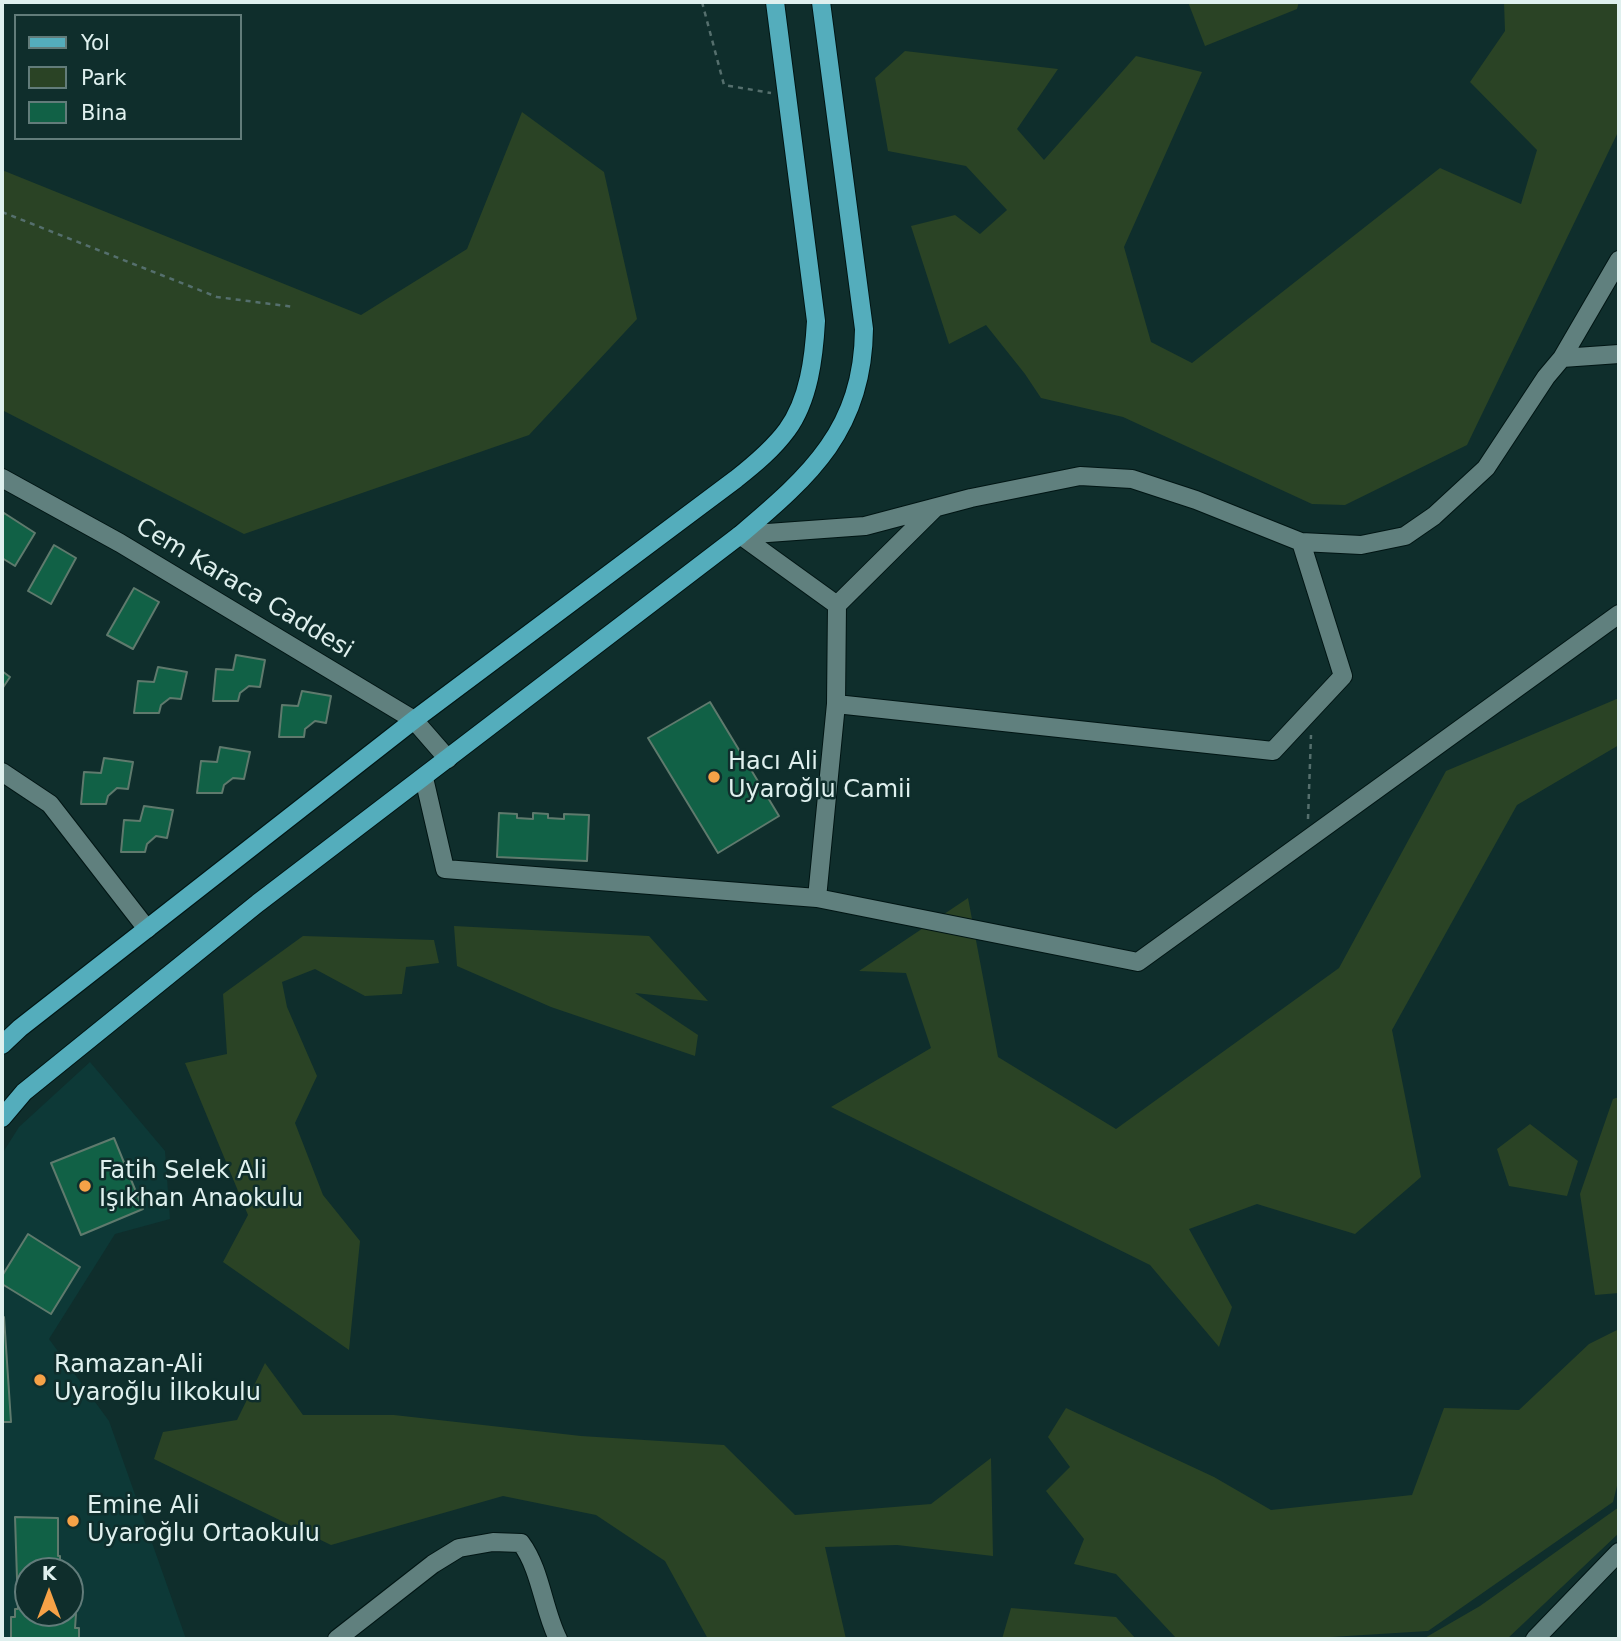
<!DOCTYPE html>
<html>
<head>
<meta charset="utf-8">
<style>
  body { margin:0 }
  #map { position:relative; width:1621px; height:1641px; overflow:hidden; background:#0f2e2c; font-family:"DejaVu Sans",sans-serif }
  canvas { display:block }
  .frame { position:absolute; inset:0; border:4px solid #dff0ee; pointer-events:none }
  .legend { position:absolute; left:14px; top:14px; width:228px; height:126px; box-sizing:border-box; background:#0f2e2c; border:2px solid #627c7a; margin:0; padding:9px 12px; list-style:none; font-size:21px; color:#dff0ee }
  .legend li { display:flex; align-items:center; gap:14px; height:35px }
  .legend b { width:35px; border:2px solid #627c7a }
  .north { position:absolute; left:14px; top:1557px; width:70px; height:70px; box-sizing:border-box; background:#0f2e2c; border:2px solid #627c7a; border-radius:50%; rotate:0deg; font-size:19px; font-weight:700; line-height:28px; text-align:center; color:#dff0ee }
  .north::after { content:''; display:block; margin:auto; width:24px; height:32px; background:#f6a247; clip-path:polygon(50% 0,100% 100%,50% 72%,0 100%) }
</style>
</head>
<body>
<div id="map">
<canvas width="1621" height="1641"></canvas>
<div class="frame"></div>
<ul class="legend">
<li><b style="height:9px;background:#54adbc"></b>Yol</li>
<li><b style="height:19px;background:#2a4325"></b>Park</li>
<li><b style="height:19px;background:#116146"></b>Bina</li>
</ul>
<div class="north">K</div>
</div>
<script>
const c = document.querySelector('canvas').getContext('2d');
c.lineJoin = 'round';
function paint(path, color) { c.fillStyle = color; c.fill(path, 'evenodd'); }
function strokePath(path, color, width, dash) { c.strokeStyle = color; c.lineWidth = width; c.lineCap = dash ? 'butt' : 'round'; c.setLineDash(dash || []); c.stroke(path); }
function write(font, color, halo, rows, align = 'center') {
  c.font = font + ' "DejaVu Sans",sans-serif'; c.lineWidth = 5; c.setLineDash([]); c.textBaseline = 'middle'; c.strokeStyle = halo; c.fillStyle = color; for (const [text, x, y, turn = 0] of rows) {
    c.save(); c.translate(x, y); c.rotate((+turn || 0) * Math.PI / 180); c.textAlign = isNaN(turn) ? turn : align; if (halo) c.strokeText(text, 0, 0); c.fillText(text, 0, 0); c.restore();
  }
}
paint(new Path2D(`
  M90 1062 165 1151 170 1219 115 1234 49 1339 109 1421 186 1639H2V1154L19 1127ZM28 1571H70V1613H28Z`), '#0d3937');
paint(new Path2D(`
  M1188 2H1299L1297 9 1205 46Z
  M1504 2H1619V130L1467 445 1345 505 1312 504 1123 417 1041 398 1025 374 986 325 949 344 911 226 955 215 980 234 1007 210 966 166 888 151 875 78 905 51 1058 69 1017 129 1044 160 1136 56 1202 72 1124 247 1151 342 1192 363 1440 168 1521 204 1537 150 1470 82 1505 31Z
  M522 112 604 172 637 319 529 435 244 534 2 410V170L361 315 467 249Z
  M1619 698V745L1517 805 1392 1030 1421 1177 1355 1234 1257 1204 1189 1229 1232 1307 1219 1347 1150 1265 831 1107 931 1048 906 973 859 971 968 898 998 1057 1116 1129 1339 968 1446 771Z
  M454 926 649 936 708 1001 635 993 698 1035 695 1056 551 1007 457 966Z
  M303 936 434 940 439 963 406 967 402 994 365 996 315 969 282 982 287 1007 317 1076 295 1123 323 1195 360 1241 349 1350 223 1262 248 1215 185 1063 227 1054 223 994Z
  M1619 1097V1293L1595 1295 1580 1194 1613 1099Z
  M1530 1124 1578 1161 1567 1196 1509 1186 1497 1149Z
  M1619 1329V1478L1613 1502 1428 1631 1299 1639H1177L1116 1574 1074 1564 1084 1539 1046 1491 1070 1467 1048 1437 1066 1408 1214 1477 1271 1510 1412 1495 1444 1408 1519 1410 1589 1344Z
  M265 1363 303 1415H394L581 1436 724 1445 795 1515 931 1504 991 1458 993 1556 897 1545 825 1547 846 1639H708L665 1561 596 1515 503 1496 331 1545 154 1459 163 1432 237 1420Z
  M1619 1507V1533L1507 1639H1423L1480 1606Z
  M1011 1608 1116 1617 1136 1639H1002Z`), '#2a4325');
const building = new Path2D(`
  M4 513 35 533 15 566 2 558V517Z
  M54 545 76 558 51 604 28 591Z
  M134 588 159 602 133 649 107 635Z
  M236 655 265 660 260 687 249 686 240 693 238 701H213L216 669 233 670Z
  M158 667 187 672 181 699 170 698 161 705 159 713H134L138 681 154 682Z
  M2 671 10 677 2 689Z
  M302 691 331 696 326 723 315 721 305 729 304 737H279L282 705 298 706Z
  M710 702 779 816 718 853 648 738Z
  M220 747 250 752 244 779 233 778 224 785 222 793H197L201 761 217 762Z
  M104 758 133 762 128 789 117 788 108 796 106 804H81L84 772 101 773Z
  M144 806 173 810 167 838 156 836 147 844 145 852H121L124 820 140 821Z
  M499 813 517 814V818L533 819V813L548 814V818L564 819V814L589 815 587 861 497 857Z
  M114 1138 143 1209 81 1235 51 1163Z
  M28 1234 80 1267 51 1314 2 1284V1276Z
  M2 1317H4L11 1422H2Z
  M15 1517 58 1518V1556H60V1571H28V1613H70V1608L76 1614 75 1628H79V1639H11V1617H15V1609H18Z`);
paint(building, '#116146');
strokePath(building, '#5f7a6d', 2);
const minor = new Path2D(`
  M1562 358 1619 260
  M2 478 120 543 414 720 448 759
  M740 535 865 526 971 498 1080 476 1132 479 1196 500 1301 542 1361 545 1405 536 1434 516 1486 468 1546 377 1562 358 1619 354
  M740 535 837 605
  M836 704 837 605 934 509
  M2 772 50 804 147 929
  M424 778 445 869 817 898 1138 962 1619 614
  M817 898 836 704 1273 751 1343 676 1301 542
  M337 1639 433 1564 459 1548 493 1542 521 1543C541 1570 543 1609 558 1639
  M1535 1639 1619 1552`);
const major = new Path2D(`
  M2 1045 20 1028 414 720 736 479C755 464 773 449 787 430 809 400 814 357 816 321L775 2
  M2 1118 24 1092 258 903 740 535C811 475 863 429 864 329L821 2`);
strokePath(minor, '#011514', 20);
strokePath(major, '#011514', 20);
strokePath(new Path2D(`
  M702 2 724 85 771 93
  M2 212 217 297 294 307
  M1308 819 1311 735`), '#556f6d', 2.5, [5, 5]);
strokePath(minor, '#60807e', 18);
strokePath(major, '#54adbc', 18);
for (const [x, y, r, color] of [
  [714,777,7,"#f6a247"],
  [85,1186,7,"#f6a247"],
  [40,1380,7,"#f6a247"],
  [73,1521,7,"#f6a247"]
]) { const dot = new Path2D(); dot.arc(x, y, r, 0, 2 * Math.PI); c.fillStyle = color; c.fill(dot); strokePath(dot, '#0f2e2c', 2.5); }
write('24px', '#dff0ee', '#0f2e2c', [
  ["Cem Karaca Caddesi",244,589,31]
]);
write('24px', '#dff0ee', '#0f2e2c', [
  ["Hacı Ali",728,763],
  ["Uyaroğlu Camii",728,791],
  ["Fatih Selek Ali",99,1172],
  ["Işıkhan Anaokulu",99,1200],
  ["Ramazan-Ali",54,1366],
  ["Uyaroğlu İlkokulu",54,1394],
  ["Emine Ali",87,1507],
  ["Uyaroğlu Ortaokulu",87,1535]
], 'left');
</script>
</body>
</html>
